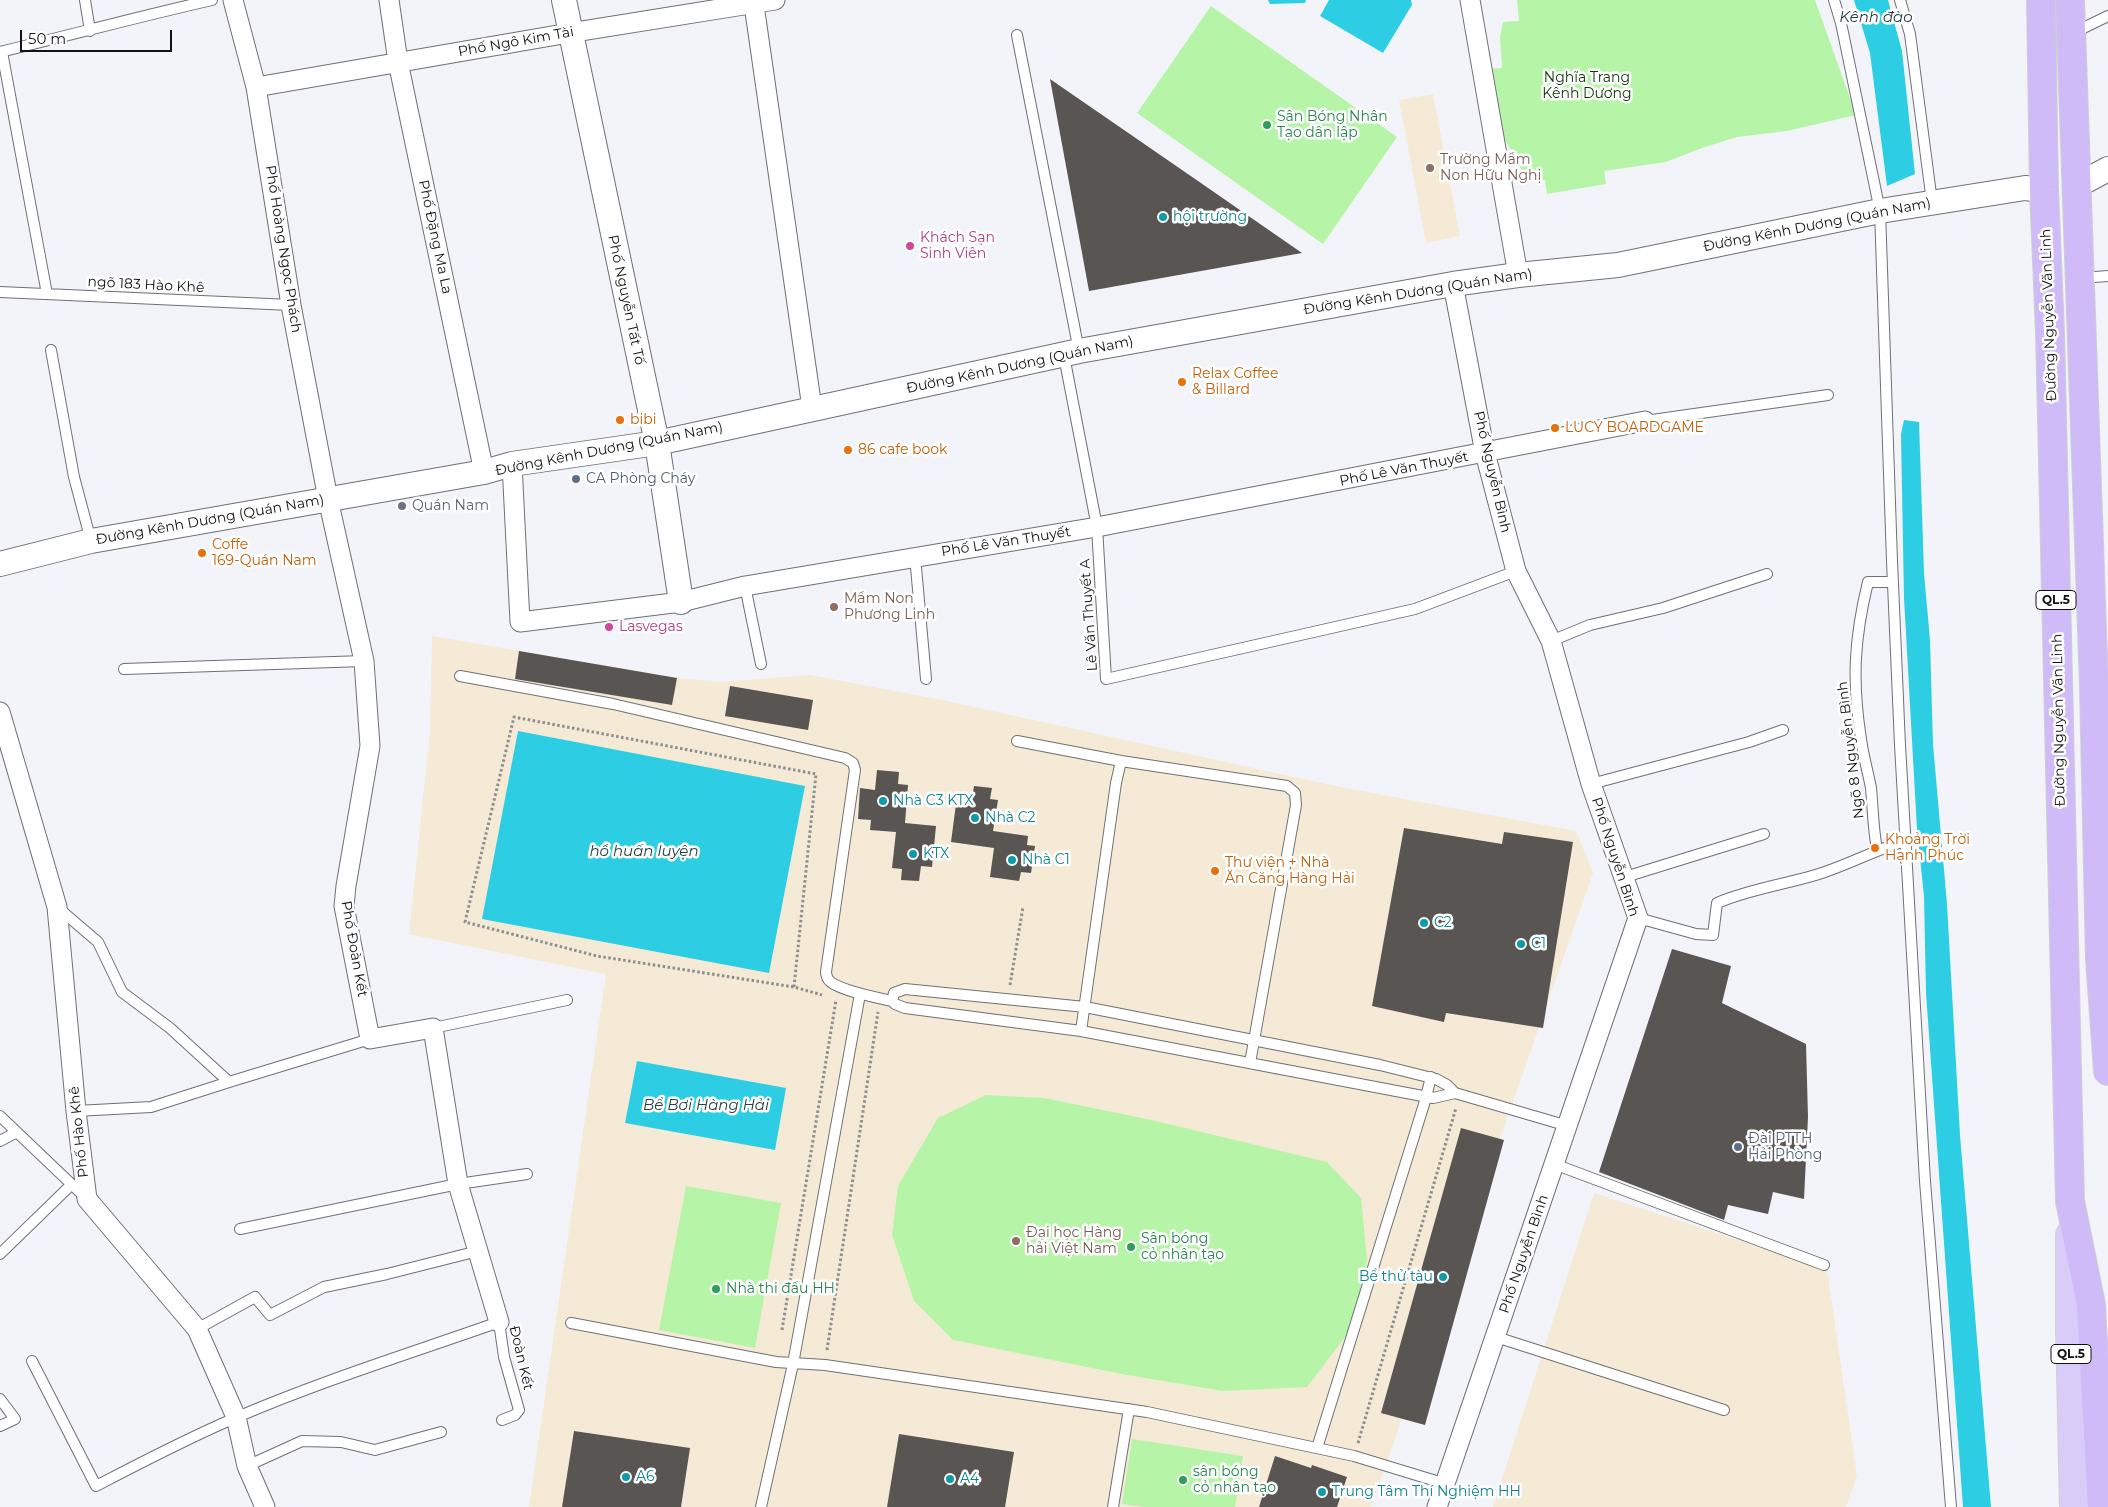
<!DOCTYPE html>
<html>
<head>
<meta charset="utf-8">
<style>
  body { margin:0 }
  #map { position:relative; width:2108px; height:1507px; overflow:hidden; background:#f3f4f9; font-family:Montserrat,sans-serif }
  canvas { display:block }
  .scale { position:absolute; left:20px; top:30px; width:152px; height:22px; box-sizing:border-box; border:2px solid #111213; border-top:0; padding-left:6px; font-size:15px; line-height:18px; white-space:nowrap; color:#111213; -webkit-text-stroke:4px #fff; paint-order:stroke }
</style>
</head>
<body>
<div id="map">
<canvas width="2108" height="1507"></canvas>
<div class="scale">50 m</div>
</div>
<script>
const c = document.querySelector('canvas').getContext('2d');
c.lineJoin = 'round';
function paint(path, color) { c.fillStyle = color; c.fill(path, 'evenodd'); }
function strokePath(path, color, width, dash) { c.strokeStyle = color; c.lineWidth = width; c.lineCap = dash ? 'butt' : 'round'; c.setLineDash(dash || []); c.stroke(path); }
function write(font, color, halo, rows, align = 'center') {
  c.font = font + ' Montserrat,sans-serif'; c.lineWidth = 5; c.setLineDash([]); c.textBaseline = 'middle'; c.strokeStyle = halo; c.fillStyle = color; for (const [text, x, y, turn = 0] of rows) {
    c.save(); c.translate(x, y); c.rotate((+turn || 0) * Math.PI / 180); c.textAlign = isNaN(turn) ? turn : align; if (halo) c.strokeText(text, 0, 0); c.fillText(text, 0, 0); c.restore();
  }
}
paint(new Path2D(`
  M1433 94 1460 236 1426 243 1399 100Z
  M432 636 677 678 720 682 810 675 942 700 1340 787 1576 831 1593 873 1371 1507H529L606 974 409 934 430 731Z
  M1594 1193 1827 1269 1857 1476 1846 1507H1493Z`), '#f4ead5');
paint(new Path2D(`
  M1517 0H1815L1856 115 1787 131 1737 137 1702 148 1666 162 1604 171 1606 184 1547 194 1545 180 1528 181 1494 121 1485 69 1502 68 1500 37 1503 22 1519 21Z
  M1211 6 1397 137 1323 244 1137 113Z
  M986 1095 1044 1098 1147 1119 1327 1162 1361 1198 1367 1260 1351 1329 1307 1387 1223 1391 1127 1375 953 1340 914 1301 892 1235 898 1186 938 1118Z
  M686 1186 781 1203 755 1348 659 1330Z
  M1132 1439 1243 1456 1235 1507H1144L1122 1504Z`), '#b6f5a8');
paint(new Path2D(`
  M1268 0H1306L1305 3 1270 4Z
  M1329 0H1411L1412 5 1383 53 1320 16Z
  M1854 0H1888L1902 51 1915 174 1887 186 1870 53Z
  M1904 420 1919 422 1924 573 1930 640 1933 744 1947 904 1960 1135 1991 1507H1963L1926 993 1924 896 1917 829 1904 598 1901 434Z
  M518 731 805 786 769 973 482 919Z
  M637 1061 786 1088 775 1150 625 1123Z`), '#2dcee3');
paint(new Path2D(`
  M1050 79 1198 181 1302 253 1089 291Z
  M519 651 677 678 672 705 515 679Z
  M730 686 813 700 808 730 725 716Z
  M877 770 899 772 898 784 908 785 905 823 936 826 932 867 921 866 919 881 901 880 902 869 892 868 896 832 870 830 871 820 858 819 860 788 875 790Z
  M974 786 992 788 990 799 998 800 993 831 1028 836 1027 845 1035 846 1031 873 1021 872 1019 881 990 877 994 848 951 842 956 804 971 806Z
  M1404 828 1502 844 1504 832 1573 842 1543 1028 1446 1013 1444 1022 1372 1006Z
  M1672 949 1731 966 1722 1003 1806 1044 1808 1117 1804 1199 1773 1192 1768 1214 1728 1205 1724 1220 1599 1172Z
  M1461 1128 1504 1140 1425 1425 1381 1413Z
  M574 1431 690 1448 681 1507H562Z
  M899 1434 1014 1452 1005 1507H887Z
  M1275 1456 1311 1468 1312 1465 1347 1477 1337 1507H1259Z`), '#585552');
const service = new Path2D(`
  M85 0 90 31
  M1834 0 1841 23 1880 211 1892 561 1900 745 1925 1181 1951 1507
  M1900 0 1910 34 1932 202
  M2073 33 2108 16
  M1017 35 1079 351
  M0 52C71 35 141 16 212 0
  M2 52 47 294
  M2082 278 2108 276
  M0 292 291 305
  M51 350 74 477 91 541
  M1064 356 1097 527 1106 679 1415 609 1516 571
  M1645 421 1828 395
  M915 556 926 679
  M745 586 761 664
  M1551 641 1590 625 1663 608 1767 574
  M124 669 364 661
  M460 676 613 704 845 758 853 763 855 770 826 972C826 973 827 978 828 979 835 990 879 998 892 1001L895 1004 905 1008 1081 1031 1433 1098 1455 1093
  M1017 741 1121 761 1287 786 1295 793 1296 805 1250 1063
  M1591 784 1749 742 1783 730
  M1877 849C1873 829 1873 809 1871 788 1868 772 1863 755 1861 739 1852 682 1854 639 1868 582H1893
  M1625 877 1764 834
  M57 907 98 942 122 992 170 1028 229 1082
  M1638 918 1696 934 1713 935 1717 903C1747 890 1781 885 1812 876 1845 867 1873 850 1906 841
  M892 1001 894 993 905 989 1085 1007 1380 1065 1436 1079 1447 1085 1455 1093 1568 1126
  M433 1028 567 1000
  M1081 1031 1116 783 1121 761
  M76 1111 151 1107 229 1082 370 1039
  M0 1116 86 1198
  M0 1141 15 1133
  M1554 1164 1824 1265
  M240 1229 458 1184 527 1174
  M0 1254 71 1185
  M571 1323 776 1362 825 1365 1147 1412 1354 1456 1446 1484
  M197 1329 255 1297 270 1315 324 1287 387 1274 478 1251
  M1496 1337 1724 1410
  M32 1361 96 1486C142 1462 188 1438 235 1418 321 1381 411 1353 499 1322L504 1357 519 1410 515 1415 502 1420
  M0 1399 15 1419 0 1426
  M1317 1448 1425 1101 1431 1077
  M247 1466 302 1441 341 1442 375 1450 441 1432
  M761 1507 793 1364 860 994
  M1113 1507 1129 1409`);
const minor = new Path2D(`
  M233 0 256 87 291 305 328 499 364 661 370 746 346 886 344 906 370 1039 433 1028 458 1184 499 1322
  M389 0 398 62 484 472
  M1470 0 1518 275
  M754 5 812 408
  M256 87 569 33 775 0
  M512 464 520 622 681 602 745 586 1097 527 1645 421
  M0 712 57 907 76 1111 87 1199 197 1329 236 1417 247 1466 265 1507
  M1437 1507 1638 918 1591 784 1551 641 1516 571 1485 453 1453 284`);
const tertiary = new Path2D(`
  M564 0 657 443 681 602
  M2078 185 2108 169
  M0 564 91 541 484 472 512 464 657 443 1079 351 1453 284 1518 275 1618 265 1880 211 2025 188 2044 190`);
const primary = new Path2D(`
  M2070 1235V1327L2074 1507`);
const trunk = new Path2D(`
  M2041 0 2044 190 2050 332 2070 1201 2091 1305 2102 1507
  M2070 0 2094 686 2100 959 2108 1071`);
strokePath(service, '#6f7075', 12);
strokePath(minor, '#6f7075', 21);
strokePath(tertiary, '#6f7075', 26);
strokePath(primary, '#cfd0d0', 30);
strokePath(trunk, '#cfd0d0', 30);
strokePath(new Path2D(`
  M1010 985 1023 907
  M794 987 816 774 514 717 465 922 597 956 794 987 822 995
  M782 1330 836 1000
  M827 1350 878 1012
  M1358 1443 1456 1108`), '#8d8e92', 3, [2.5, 2.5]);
strokePath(service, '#fff', 10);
strokePath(minor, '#fff', 19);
strokePath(tertiary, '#fff', 24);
strokePath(primary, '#daccf9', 28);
strokePath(trunk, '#cebbf7', 28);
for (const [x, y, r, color] of [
  [1267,125,5,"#2e9e5b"],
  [1430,168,5,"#8d6e63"],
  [1163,217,5,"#0f9aa8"],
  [910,246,5,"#d1479c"],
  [1182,382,5,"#e8710a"],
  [620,420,5,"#e8710a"],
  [1555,428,5,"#e8710a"],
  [848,450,5,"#e8710a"],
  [576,479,5,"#5c6f8a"],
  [402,506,5,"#6b7280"],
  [202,553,5,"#e8710a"],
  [834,607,5,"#8d6e63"],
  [609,627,5,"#d1479c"],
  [883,801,5,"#0f9aa8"],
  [975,818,5,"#0f9aa8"],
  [1875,848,5,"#e8710a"],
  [913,854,5,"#0f9aa8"],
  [1012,860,5,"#0f9aa8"],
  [1215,871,5,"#e8710a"],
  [1424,923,5,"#0f9aa8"],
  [1521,944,5,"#0f9aa8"],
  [1738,1147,5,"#5c6f8a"],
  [1016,1241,5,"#8d6e63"],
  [1131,1247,5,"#2e9e5b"],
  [1443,1277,5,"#0f9aa8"],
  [716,1289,5,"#2e9e5b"],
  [626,1477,5,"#0f9aa8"],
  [950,1479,5,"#0f9aa8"],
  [1183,1480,5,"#2e9e5b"],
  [1322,1492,5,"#0f9aa8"]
]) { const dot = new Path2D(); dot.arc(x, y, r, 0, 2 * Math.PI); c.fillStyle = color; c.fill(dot); strokePath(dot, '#fff', 2); }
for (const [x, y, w] of [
  [2056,600,40],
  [2071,1354,40]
]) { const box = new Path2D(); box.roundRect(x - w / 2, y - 9.5, w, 19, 4); c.fillStyle = '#fff'; c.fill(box); strokePath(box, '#111213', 1); }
write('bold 12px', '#111213', null, [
  ["QL.5",2056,600],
  ["QL.5",2071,1354]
]);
write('14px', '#111213', '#fff', [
  ["Phố Ngô Kim Tài",516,42,-10],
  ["Đường Kênh Dương (Quán Nam)",1817,225,-11],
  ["Phố Đặng Ma La",435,237,78],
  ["Phố Hoàng Ngọc Phách",283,249,81],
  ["ngõ 183 Hào Khê",146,285,3],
  ["Đường Kênh Dương (Quán Nam)",1418,292,-9],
  ["Phố Nguyễn Tất Tố",626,300,78],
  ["Đường Nguyễn Văn Linh",2049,315,-92],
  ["Đường Kênh Dương (Quán Nam)",1020,365,-12],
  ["Đường Kênh Dương (Quán Nam)",609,449,-11],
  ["Phố Lê Văn Thuyết",1404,469,-11],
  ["Phố Nguyễn Bình",1492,472,77],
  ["Đường Kênh Dương (Quán Nam)",210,520,-10],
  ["Phố Lê Văn Thuyết",1006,542,-9],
  ["Lê Văn Thuyết A",1089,615,-94],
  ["Đường Nguyễn Văn Linh",2059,720,-91],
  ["Ngõ 8 Nguyễn Bình",1851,750,-97],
  ["Phố Nguyễn Bình",1615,857,72],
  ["Phố Đoàn Kết",354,949,80],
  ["Phố Hào Khê",79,1132,-96],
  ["Phố Nguyễn Bình",1524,1254,-71],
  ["Đoàn Kết",521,1358,77]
]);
write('14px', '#0a3700', '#fff', [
  ["Nghĩa Trang",1587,78],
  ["Kênh Dương",1587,94]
]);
write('14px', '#27864d', '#fff', [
  ["Sân Bóng Nhân",1277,117],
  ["Tạo dân lập",1277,133],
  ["Sân bóng",1141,1239],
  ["cỏ nhân tạo",1141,1255],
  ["Nhà thi đấu HH",726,1289],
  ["sân bóng",1193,1472],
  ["cỏ nhân tạo",1193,1488]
], 'left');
write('14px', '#785e54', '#fff', [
  ["Trường Mầm",1440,160],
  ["Non Hữu Nghị",1440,176],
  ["Mầm Non",844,599],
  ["Phương Linh",844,615],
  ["Đại học Hàng",1026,1233],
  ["hải Việt Nam",1026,1249]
], 'left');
write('14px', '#0d838f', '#fff', [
  ["hội trường",1173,217],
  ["Nhà C3 KTX",893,801],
  ["Nhà C2",985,818],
  ["KTX",923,854],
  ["Nhà C1",1022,860],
  ["C2",1434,923],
  ["C1",1531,944],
  ["Bể thử tàu",1433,1277,"right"],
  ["A6",636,1477],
  ["A4",960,1479],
  ["Trung Tâm Thí Nghiệm HH",1332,1492]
], 'left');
write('14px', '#b23c85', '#fff', [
  ["Khách Sạn",920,238],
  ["Sinh Viên",920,254],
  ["Lasvegas",619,627]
], 'left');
write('14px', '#c56008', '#fff', [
  ["Relax Coffee",1192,374],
  ["& Billard",1192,390],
  ["bibi",630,420],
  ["LUCY BOARDGAME",1565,428],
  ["86 cafe book",858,450],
  ["Coffe",212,545],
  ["169-Quán Nam",212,561],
  ["Khoảng Trời",1885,840],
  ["Hạnh Phúc",1885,856],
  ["Thư viện + Nhà",1225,863],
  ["Ăn Căng Hàng Hải",1225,879]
], 'left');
write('14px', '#4e5e75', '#fff', [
  ["CA Phòng Cháy",586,479],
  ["Đài PTTH",1748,1139],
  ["Hải Phòng",1748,1155]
], 'left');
write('14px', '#5b616d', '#fff', [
  ["Quán Nam",412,506]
], 'left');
write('italic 15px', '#274044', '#fff', [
  ["Kênh đào",1876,18],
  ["hồ huấn luyện",644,852],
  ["Bể Bơi Hàng Hải",706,1106]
]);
</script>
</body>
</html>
